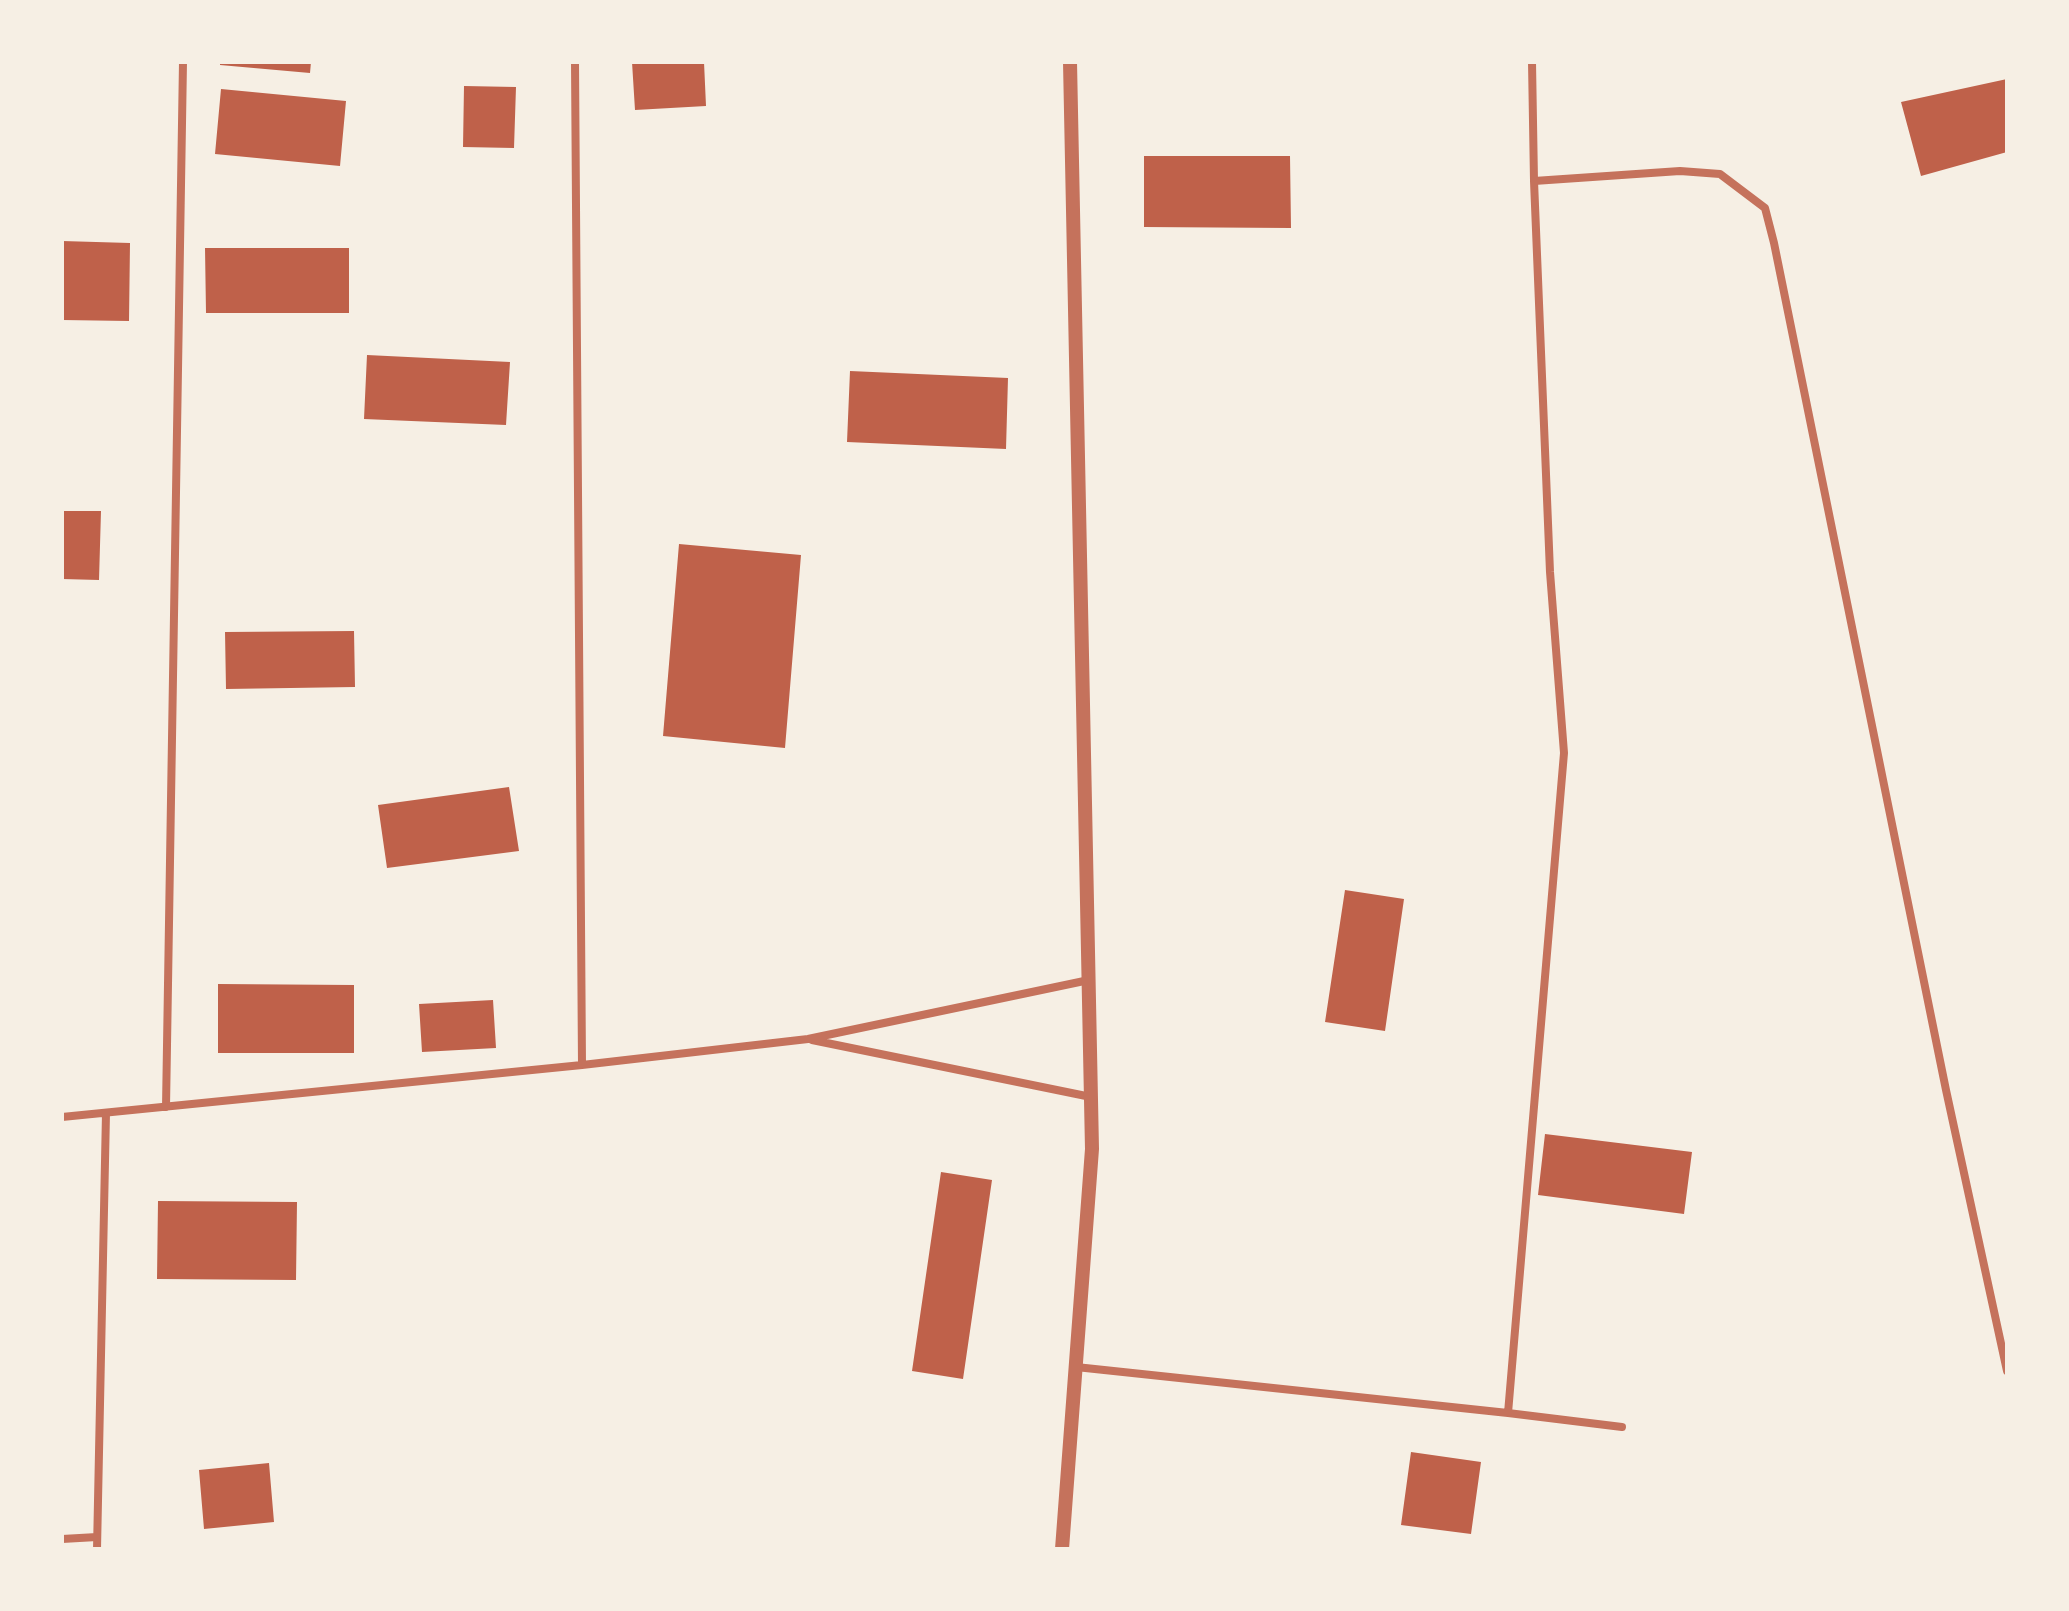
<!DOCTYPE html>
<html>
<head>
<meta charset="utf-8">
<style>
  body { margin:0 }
  #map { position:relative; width:2069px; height:1611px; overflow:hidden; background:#f6efe4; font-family:Signika,sans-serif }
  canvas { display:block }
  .frame { position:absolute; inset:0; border:64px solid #f6efe4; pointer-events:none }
</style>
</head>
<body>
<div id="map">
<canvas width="2069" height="1611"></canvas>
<div class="frame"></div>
</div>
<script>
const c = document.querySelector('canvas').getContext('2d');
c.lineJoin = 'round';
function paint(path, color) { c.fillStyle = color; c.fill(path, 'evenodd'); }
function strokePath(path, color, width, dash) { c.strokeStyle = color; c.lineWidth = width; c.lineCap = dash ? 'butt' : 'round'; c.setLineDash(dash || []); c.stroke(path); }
paint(new Path2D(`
  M220 62H311L310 73 220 65Z
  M632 62H704L706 106 635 110Z
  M2007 79V152L1921 176 1901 102Z
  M464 86 516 87 514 148 463 147Z
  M221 89 346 101 340 166 215 154Z
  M1144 156H1290L1291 228 1144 227Z
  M62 241 130 243 129 321 62 320Z
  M205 248H349V313H206Z
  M367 355 510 362 506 425 364 419Z
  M850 371 1008 378 1006 449 847 442Z
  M62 511H101L99 580 62 579Z
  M679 544 801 555 785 748 663 736Z
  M354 631 355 687 226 689 225 632Z
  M509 787 519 851 387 868 378 805Z
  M1345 890 1404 899 1385 1031 1325 1022Z
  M218 984 354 985V1053H218Z
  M493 1000 496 1048 422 1052 419 1004Z
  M1545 1134 1692 1152 1684 1214 1538 1195Z
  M941 1172 992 1180 963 1379 912 1371Z
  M158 1201 297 1202 296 1280 157 1279Z
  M1411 1452 1481 1462 1471 1534 1401 1525Z
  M269 1463 274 1522 204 1529 199 1470Z`), '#bf614a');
strokePath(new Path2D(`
  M575 62 582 1065
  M1534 181 1680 171 1720 174 1765 208 1774 243 1946 1090 2007 1371
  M812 1040 1091 1097
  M166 1107 183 62
  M62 1117 582 1065 808 1039 1089 980
  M1076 1367 1508 1413 1622 1427
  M1508 1413 1564 753 1550 572 1534 181 1532 62
  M62 1539 97 1537
  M97 1549 106 1113`), '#c5725c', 8);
strokePath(new Path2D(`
  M1062 1549 1092 1149 1070 62`), '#c5725c', 14);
</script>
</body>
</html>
